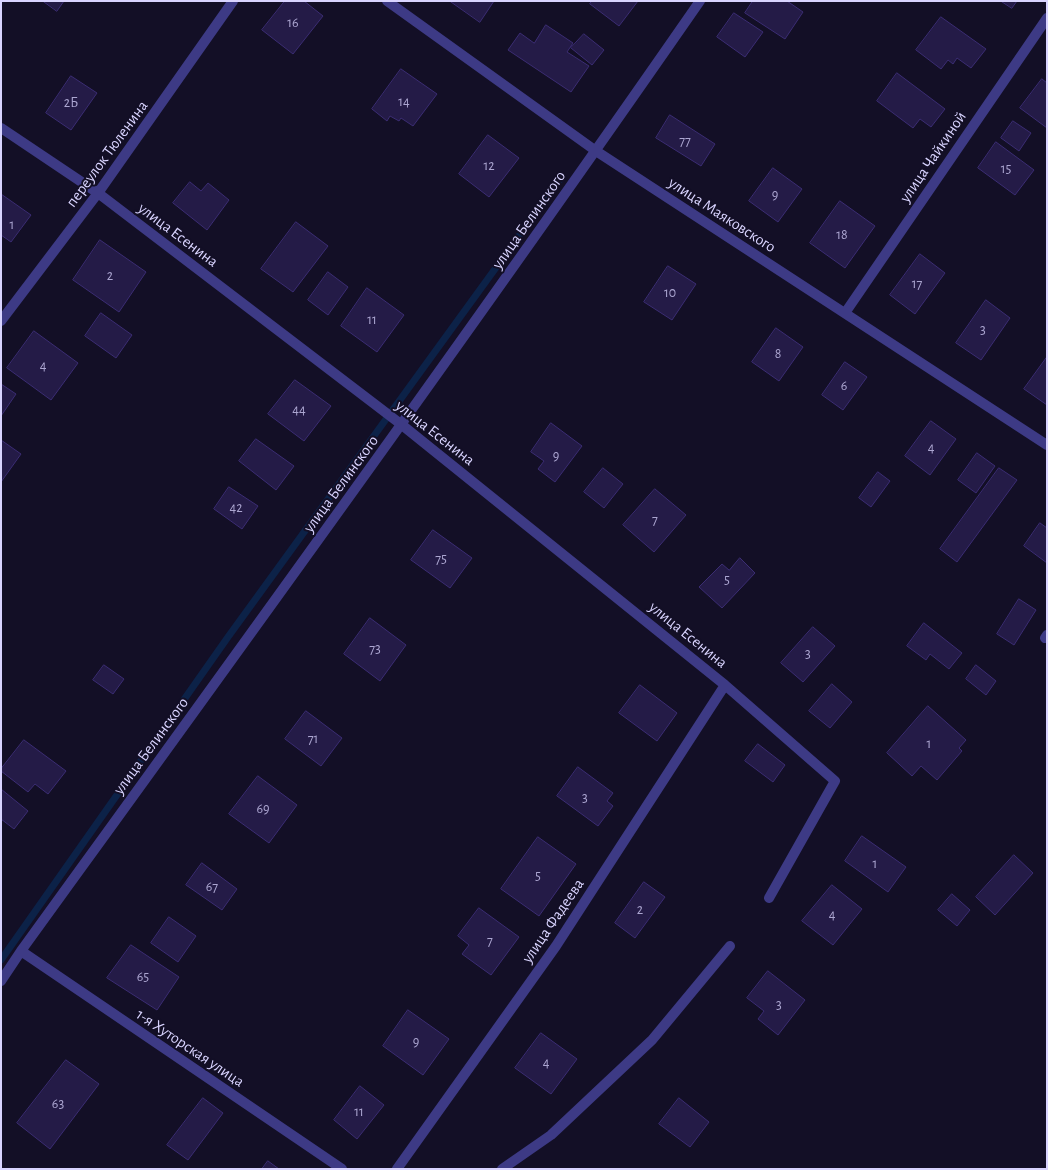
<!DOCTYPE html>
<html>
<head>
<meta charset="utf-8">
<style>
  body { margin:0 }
  #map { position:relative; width:1048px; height:1170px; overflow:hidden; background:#130f26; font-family:"Alegreya Sans",sans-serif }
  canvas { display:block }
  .frame { position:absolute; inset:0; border:2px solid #d9d4ff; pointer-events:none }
</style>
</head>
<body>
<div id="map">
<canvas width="1048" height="1170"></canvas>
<div class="frame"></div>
</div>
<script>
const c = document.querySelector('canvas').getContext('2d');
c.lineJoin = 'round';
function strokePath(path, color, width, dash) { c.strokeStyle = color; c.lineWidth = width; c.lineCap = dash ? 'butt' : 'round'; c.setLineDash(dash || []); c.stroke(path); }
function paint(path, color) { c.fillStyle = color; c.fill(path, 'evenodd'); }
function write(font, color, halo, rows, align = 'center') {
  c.font = font + ' "Alegreya Sans",sans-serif'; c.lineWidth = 4; c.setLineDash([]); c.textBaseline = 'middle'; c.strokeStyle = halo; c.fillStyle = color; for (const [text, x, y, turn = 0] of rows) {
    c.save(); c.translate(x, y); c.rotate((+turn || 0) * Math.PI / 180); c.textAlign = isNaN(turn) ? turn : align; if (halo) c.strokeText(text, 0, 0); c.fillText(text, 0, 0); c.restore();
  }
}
strokePath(new Path2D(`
  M1 960 228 637 561 178`), '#0c2248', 7);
const building = new Path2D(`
  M43 1H64L57 11Z
  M285 1H304L323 16 293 54 262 30Z
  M450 1H494L480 22Z
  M592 1H638L619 26 590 4Z
  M753 1H787L803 12 785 39 745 13Z
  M1001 1H1017L1012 8Z
  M734 13 763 32 745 57 717 37Z
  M941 17 986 49 971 68 957 58 953 64 948 60 941 69 916 50Z
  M546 25 573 43 567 52 589 66 571 92 508 50 520 33 534 43Z
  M584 34 604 50 592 65 571 48Z
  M401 69 437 94 413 126 401 118 399 121 390 116 387 121 372 109Z
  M897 73 945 109 931 127 920 119 913 128 877 101Z
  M71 76 97 93 71 130 46 113Z
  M1042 79 1047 83V128L1020 108Z
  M670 115 715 144 701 166 656 138Z
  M1013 121 1031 133 1019 151 1001 138Z
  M488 135 519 158 489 197 459 174Z
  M996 142 1034 170 1015 195 978 168Z
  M773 168 802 189 778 222 749 201Z
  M190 182 201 191 208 183 229 200 207 230 173 203Z
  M1 194 31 215 11 242 1 235Z
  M840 201 875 226 845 268 810 243Z
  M296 222 328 246 293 292 261 269Z
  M100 240 146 272 119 312 73 280Z
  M920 254 945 273 915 314 890 295Z
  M668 266 696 284 672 320 644 302Z
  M328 272 348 287 328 315 308 300Z
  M367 288 404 315 377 352 341 326Z
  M986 300 1010 318 981 360 956 343Z
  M101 313 132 335 116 358 85 336Z
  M776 328 803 347 779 381 752 362Z
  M34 331 78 363 51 400 7 368Z
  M1047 357V405L1024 389Z
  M845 362 867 377 843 410 822 395Z
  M295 380 331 406 304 441 268 414Z
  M1 384 16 394 1 416Z
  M931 421 956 439 930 475 905 456Z
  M551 423 582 446 555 482 538 469 544 461 531 452Z
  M256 439 294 466 276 490 239 461Z
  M1 440 21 454 1 482Z
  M977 453 995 466 976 493 958 480Z
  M603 468 623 484 604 508 584 492Z
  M999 468 1017 480 957 562 940 549Z
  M878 472 890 481 871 507 859 498Z
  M229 487 258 506 242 529 214 509Z
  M655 489 686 515 654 552 623 525Z
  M1040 523 1047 528V563L1024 546Z
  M433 530 472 558 450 588 411 560Z
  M740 558 755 573 722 608 699 587 722 564 729 570Z
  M1019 599 1036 610 1014 645 997 634Z
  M370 618 406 645 380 681 344 654Z
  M924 623 962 653 949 669 930 654 926 660 907 646Z
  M813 627 835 646 803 682 781 663Z
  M104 665 124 679 113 694 93 680Z
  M976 665 996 681 986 695 966 679Z
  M832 684 852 702 830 728 809 711Z
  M640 685 677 713 657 741 619 713Z
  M928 706 966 740 959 748 962 751 937 780 921 766 912 776 887 753Z
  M306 711 342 738 321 766 285 739Z
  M24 740 66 771 48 794 35 784 28 792 1 771V769Z
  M758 744 785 765 773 782 745 761Z
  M578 767 613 793 607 801 613 806 598 826 557 796Z
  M258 776 297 805 269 843 229 814Z
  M1 789 28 811 14 829 1 819Z
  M862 836 906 867 888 892 845 861Z
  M538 837 576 864 539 916 501 889Z
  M1014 855 1033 873 995 915 976 897Z
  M202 863 237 889 222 910 186 885Z
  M644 882 665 897 635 938 615 923Z
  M832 885 862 909 833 945 802 921Z
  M952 894 970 910 957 926 938 910Z
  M479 908 519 937 491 975 462 954 469 945 458 936Z
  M169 917 196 936 178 962 151 943Z
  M131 945 179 977 157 1010 107 978Z
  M768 971 805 1000 778 1035 758 1019 764 1011 747 998Z
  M408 1010 449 1039 423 1075 383 1046Z
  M541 1033 577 1059 551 1094 515 1068Z
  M66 1060 99 1084 50 1149 17 1123Z
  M360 1086 384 1105 357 1139 334 1120Z
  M203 1098 223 1113 188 1160 167 1145Z
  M679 1098 709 1122 690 1147 659 1124Z
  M268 1161 279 1169H262Z`);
paint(building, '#241b47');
strokePath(building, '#3b2d73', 1);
strokePath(new Path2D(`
  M387 1 596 151 1047 445
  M1 128 98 193 402 425 725 685 835 781 769 898
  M845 313 1047 18
  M1 321 98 193 233 1
  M1045 638 1047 635
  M21 951 342 1169
  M1 981 21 951C249 636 478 321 700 1
  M397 1169 556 946 725 685
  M502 1169 551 1135 652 1040 730 946`), '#3d3a85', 10);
write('14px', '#aca6d1', null, [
  ["16",293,23],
  ["14",404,102],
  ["2Б",71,103],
  ["77",685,141],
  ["12",489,166],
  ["15",1006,169],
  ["9",775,195],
  ["1",12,225],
  ["18",842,235],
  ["2",110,276],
  ["17",917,284],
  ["10",670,293],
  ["11",372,320],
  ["3",983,330],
  ["8",778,354],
  ["4",43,366],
  ["6",844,386],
  ["44",299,410],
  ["4",931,448],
  ["9",556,456],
  ["42",236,508],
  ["7",655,520],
  ["75",441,559],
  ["5",727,580],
  ["73",375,649],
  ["3",808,654],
  ["71",313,739],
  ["1",929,744],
  ["3",585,798],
  ["69",263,809],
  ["1",875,864],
  ["5",538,876],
  ["67",212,887],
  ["2",640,910],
  ["4",832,915],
  ["7",490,941],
  ["65",143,977],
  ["3",779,1005],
  ["9",416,1042],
  ["4",546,1063],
  ["63",58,1104],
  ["11",359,1112]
]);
write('16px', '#d9d4ff', '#130f26', [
  ["переулок Тюленина",107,154,-54],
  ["улица Чайкиной",933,157,-56],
  ["улица Маяковского",722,215,33],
  ["улица Белинского",529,220,-55],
  ["улица Есенина",178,235,37],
  ["улица Есенина",435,433,38],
  ["улица Белинского",341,484,-54],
  ["улица Есенина",688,635,39],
  ["улица Белинского",151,746,-54],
  ["улица Фадеева",553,921,-56],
  ["1-я Хуторская улица",190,1048,34]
]);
</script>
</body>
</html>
